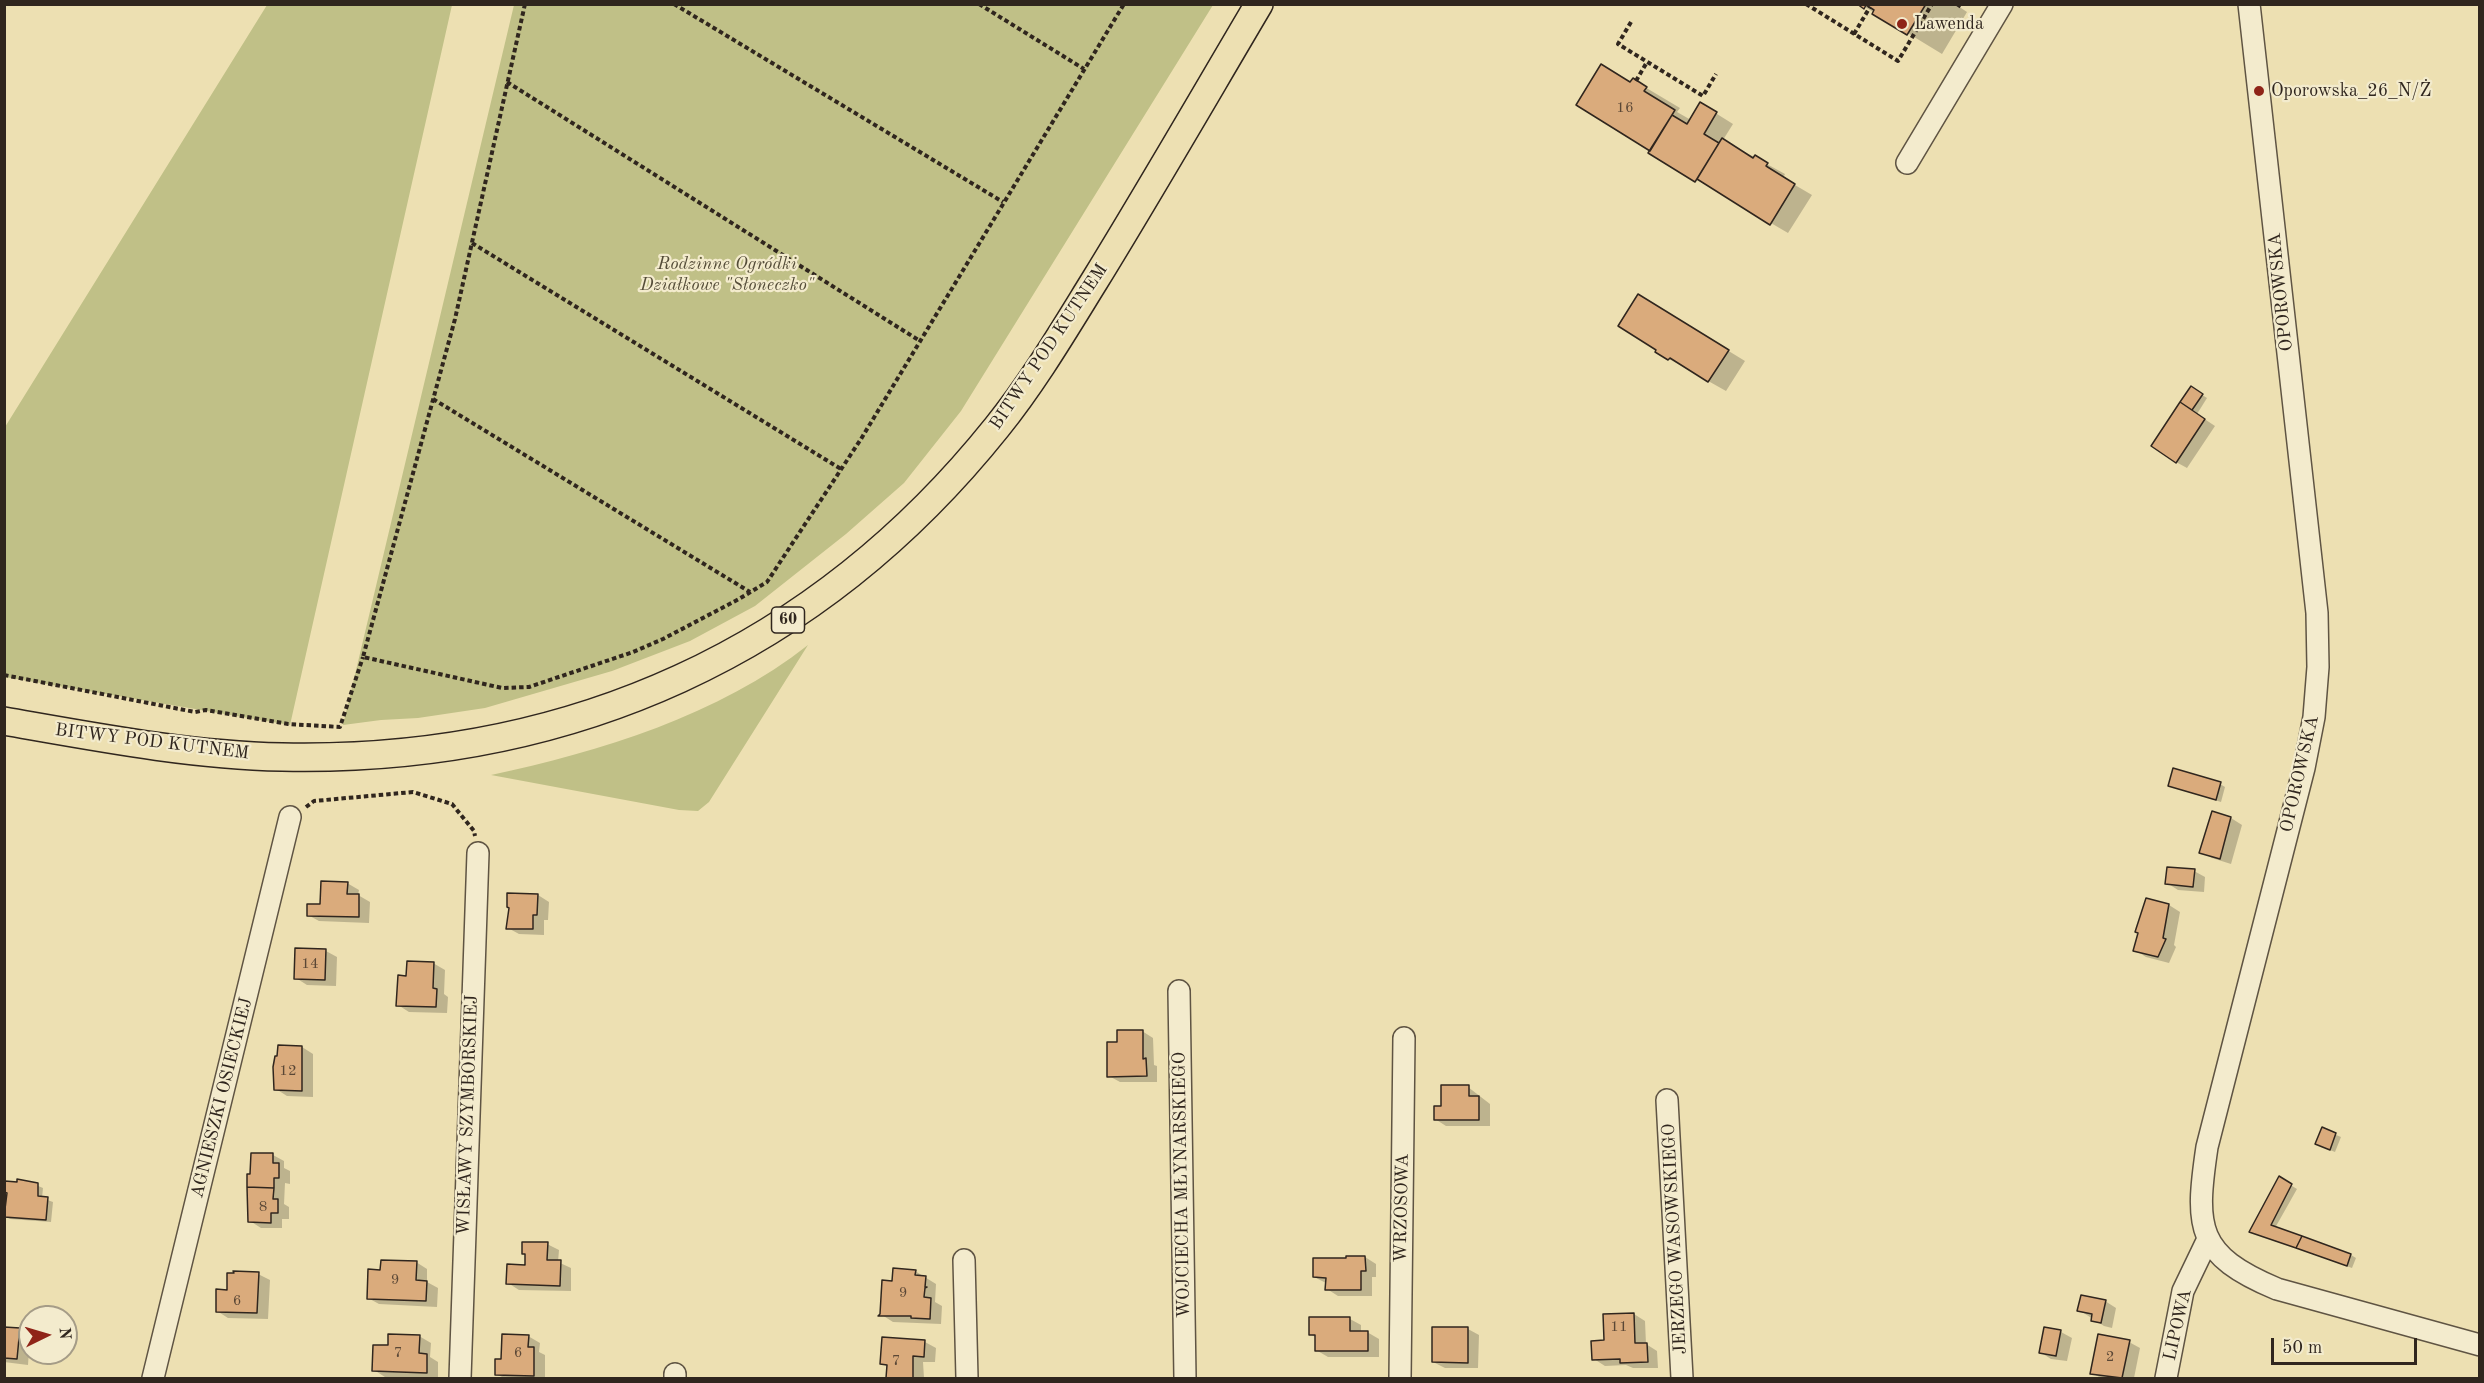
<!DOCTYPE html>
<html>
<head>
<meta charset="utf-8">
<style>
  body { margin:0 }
  #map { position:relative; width:2484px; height:1383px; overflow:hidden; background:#ede0b2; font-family:"Old Standard TT",serif }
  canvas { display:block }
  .frame { position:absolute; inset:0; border:6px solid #30261e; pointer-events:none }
  .north { position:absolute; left:18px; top:1305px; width:60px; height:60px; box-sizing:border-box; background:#f3ebcd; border:2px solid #a59c87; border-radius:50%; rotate:85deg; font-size:16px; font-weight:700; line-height:24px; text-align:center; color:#30261e }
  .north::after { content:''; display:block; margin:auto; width:21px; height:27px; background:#8f2418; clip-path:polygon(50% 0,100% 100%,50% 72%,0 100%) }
  .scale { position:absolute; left:2271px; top:1338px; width:146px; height:27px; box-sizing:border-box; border:3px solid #30261e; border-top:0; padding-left:8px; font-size:18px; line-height:21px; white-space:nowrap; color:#30261e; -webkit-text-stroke:4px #f3ebcd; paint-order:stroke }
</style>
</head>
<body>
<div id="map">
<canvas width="2484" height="1383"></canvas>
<div class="frame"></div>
<div class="north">N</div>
<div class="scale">50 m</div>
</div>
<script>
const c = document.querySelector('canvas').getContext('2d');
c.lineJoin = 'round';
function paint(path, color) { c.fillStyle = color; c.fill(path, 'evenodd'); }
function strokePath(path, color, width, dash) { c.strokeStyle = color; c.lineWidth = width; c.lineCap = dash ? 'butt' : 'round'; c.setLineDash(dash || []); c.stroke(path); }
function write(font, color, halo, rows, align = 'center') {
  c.font = font + ' "Old Standard TT",serif'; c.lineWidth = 4.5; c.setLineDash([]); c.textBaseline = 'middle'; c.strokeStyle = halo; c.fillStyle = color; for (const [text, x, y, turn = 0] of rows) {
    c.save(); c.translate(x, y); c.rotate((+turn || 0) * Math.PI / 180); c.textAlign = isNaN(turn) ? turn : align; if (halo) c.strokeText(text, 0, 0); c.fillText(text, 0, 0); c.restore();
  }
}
paint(new Path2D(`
  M267 5H452L290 725 5 677V427Z
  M514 5H1213L961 411 904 483 846 534 755 606 690 641 612 671 485 708 418 718 381 720 343 725Z
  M808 645 709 802 698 811 679 810 491 775C599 752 720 715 808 645Z`), '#c0c087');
paint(new Path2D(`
  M1860 4H1955L1967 12 1942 54Z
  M1633 80 1680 108 1677 112 1691 120 1701 104 1733 124 1723 140 1785 174 1783 178 1812 195 1788 233 1651 153 1631 83Z
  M1655 306 1745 361 1726 391 1669 359Z
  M2191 388 2207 398 2197 414 2215 426 2187 468 2176 462Z
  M2220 784 2225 787 2221 802 2175 788Z
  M2213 813 2231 818 2242 825 2231 864 2212 858 2201 852Z
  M2194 871 2205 877 2204 892 2178 890 2167 883Z
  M347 883 359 890 358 895 370 902 369 923 319 921 308 915Z
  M538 895 549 902 548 920H544V935L519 934 508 928Z
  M2147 900 2169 905 2180 912 2174 945 2176 947 2169 963 2146 957 2135 950Z
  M326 951 337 957 336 986 307 985 296 978Z
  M433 963 445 970 444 994 448 997 447 1013 409 1012 398 1005Z
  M1142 1031 1153 1038 1154 1065 1157 1066V1082H1120L1109 1076 1119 1043Z
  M302 1047 313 1054V1097L287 1096 276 1089Z
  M1468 1087 1490 1104V1126H1446L1435 1119 1443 1108Z
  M2322 1129 2341 1137 2335 1152 2322 1147Z
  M273 1155 284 1161V1168L290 1171V1184L285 1183 284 1204 289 1207V1219H282V1228H261L250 1221Z
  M2279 1178 2297 1189 2275 1228 2351 1255 2356 1258 2352 1268 2256 1234Z
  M26 1181 43 1188 42 1198 53 1202 51 1222 10 1219 5 1216 9 1193 7 1182Z
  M547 1244 559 1250 558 1262 571 1268V1291L519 1290 508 1283 526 1266 527 1255 523 1254Z
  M1365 1257 1376 1264V1277H1372V1296H1338L1327 1289 1326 1283 1314 1277V1260Z
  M416 1262 427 1269V1282L438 1288 437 1307 379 1304 368 1298 382 1271Z
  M915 1271 936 1284 935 1302 942 1306 941 1324 893 1322 882 1315 893 1282Z
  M258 1274 270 1280 268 1319 228 1318 217 1311 228 1291Z
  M2105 1301 2116 1308 2112 1328 2104 1326 2079 1310Z
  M1634 1314 1645 1321 1646 1344 1657 1351 1658 1368H1633L1626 1365 1605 1366 1594 1359Z
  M1311 1319H1350L1361 1325V1332H1367L1379 1339V1357H1328L1316 1350 1317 1338 1310 1334Z
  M4 1328 20 1330 30 1336 28 1365 4 1362Z
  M1468 1329 1479 1335 1478 1368H1445L1433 1362Z
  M2061 1332 2072 1338 2067 1361 2051 1359 2040 1352Z
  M419 1336 431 1343 430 1357 438 1362V1378L385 1377 374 1370 389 1347Z
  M528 1336 540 1343 539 1352 545 1355V1378H504L496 1374Z
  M925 1342 936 1348 935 1362H923L924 1378H888V1367L882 1363Z
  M2129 1342 2140 1348 2134 1378H2101L2092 1373Z`), '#0003');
const building = new Path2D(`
  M1857 4H1926L1907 35 1872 14 1874 10 1866 5 1864 9Z
  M1601 64 1630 82 1633 78 1647 87 1644 91 1675 110 1650 151 1576 105Z
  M1700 102 1717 112 1704 134 1719 143 1695 182 1648 153 1672 115 1687 124Z
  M1722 138 1753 158 1755 155 1768 163 1766 166 1795 184 1770 225 1697 179Z
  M1638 294 1729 350 1708 382 1670 358 1668 360 1655 352 1656 350 1618 326Z
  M2191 386 2203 394 2192 410 2180 402Z
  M2180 402 2205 419 2176 463 2151 446Z
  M2173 768 2221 782 2216 800 2168 786Z
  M2212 811 2231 817 2220 859 2199 853Z
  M2167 867 2195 869 2193 887 2165 884Z
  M321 881 348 882 347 894H359V917L307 916V904H320Z
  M507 893 538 894 537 915H533V929H506L509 908 507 907Z
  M2146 898 2169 904 2163 938 2166 939 2158 957 2133 951 2138 933 2135 932Z
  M295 948 326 949 325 980 294 979Z
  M407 961 434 962 433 988 437 989 436 1007 396 1006 398 975 406 976Z
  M1117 1030H1143V1059L1146 1058 1147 1076 1107 1077V1042H1117Z
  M278 1045 302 1046V1091L274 1090 273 1067 275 1056H277Z
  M1441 1085H1469V1096H1479V1120H1434V1106H1441Z
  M2322 1127 2336 1133 2330 1150 2315 1144Z
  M251 1153H273V1163H279V1178H274V1188L247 1187V1174H250Z
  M2279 1176 2292 1184 2271 1225 2302 1236 2296 1248 2249 1232Z
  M17 1179 38 1183V1196L48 1197 46 1220 4 1217 7 1193 4 1192 5 1181 17 1182Z
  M247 1187 274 1188 273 1199H278V1213H271V1223L248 1222Z
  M2302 1236 2351 1254 2347 1266 2296 1248Z
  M522 1242H548L547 1260H561L560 1286 506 1284 507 1264 525 1265V1254H522Z
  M1346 1256H1365L1366 1271H1361V1290H1325L1326 1278 1313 1277V1258H1346Z
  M381 1260 417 1261 416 1280 427 1281 426 1301 367 1299 368 1269 380 1270Z
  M893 1268 916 1270 915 1275 926 1276 925 1287H927L925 1288 924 1297 931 1298 930 1319 911 1318V1316H878L880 1314 882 1280 892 1281Z
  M233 1271 259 1272 257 1313 216 1312V1289L227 1290V1273H234Z
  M2081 1295 2106 1300 2101 1323 2091 1321 2092 1314 2077 1311Z
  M1634 1313 1635 1343H1647L1648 1362 1620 1363V1359L1592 1360 1591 1341 1604 1340 1603 1314Z
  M1309 1317H1350V1331H1368V1351H1315V1335H1309Z
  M4 1327 20 1328 17 1359 4 1358Z
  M1432 1327H1468V1363L1432 1362Z
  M2044 1327 2061 1330 2056 1356 2039 1353Z
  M388 1334 420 1335 419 1353 427 1354V1373L372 1371 373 1345H388Z
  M502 1334 529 1335 528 1347H534V1376L495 1375V1359H501Z
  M2098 1334 2130 1340 2122 1378 2090 1374Z
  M882 1337 925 1340 924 1357 913 1356V1378H886L887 1365 880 1364Z`);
paint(building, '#daab7c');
strokePath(building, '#30261e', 1.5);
const minor = new Path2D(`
  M2249 4 2317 613 2318 667 2314 717 2304 768 2207 1147C2195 1228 2196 1255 2277 1289L2480 1345
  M1907 163 2002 4
  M1179 991 1185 1378
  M1667 1100 1682 1378
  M964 1260 967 1378
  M153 1378 290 817
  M460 1378 478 853
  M675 1378V1374
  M1400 1378 1404 1038
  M2166 1378 2183 1291 2208 1239`);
const major = new Path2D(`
  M4 721C96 737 189 755 282 757 570 763 817 652 997 427 1034 381 1064 330 1095 280 1151 189 1204 97 1259 4`);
strokePath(minor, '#5f5443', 24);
strokePath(major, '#30261e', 30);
strokePath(new Path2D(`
  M525 4 455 319 363 657 502 688 529 687 633 652 663 639 739 599 767 582 861 439 1124 4
  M674 4 1003 202
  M979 4 1084 69
  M1806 4 1898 61 1932 4
  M1957 4 1963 8
  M1631 22 1618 44 1703 96 1716 74
  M1854 34 1870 7
  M1636 81 1647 62
  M507 82 920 341
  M472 243 841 469
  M433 399 750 592
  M4 675 195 712 206 710 288 724 340 727 363 657
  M306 807 314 801 413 792 452 804 474 831 475 836`), '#30261e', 4, [4.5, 3]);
strokePath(minor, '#f3ebcd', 21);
strokePath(major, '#ede0b2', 27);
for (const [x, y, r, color] of [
  [1902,24,6,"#8f2418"],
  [2259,91,6,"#8f2418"]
]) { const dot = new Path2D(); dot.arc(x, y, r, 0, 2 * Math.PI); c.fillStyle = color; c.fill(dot); strokePath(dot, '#f3ebcd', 2); }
write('15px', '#5a4736', null, [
  ["16",1625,108],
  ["14",310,964],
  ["12",288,1071],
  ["8",263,1207],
  ["9",395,1280],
  ["9",903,1293],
  ["6",237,1301],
  ["11",1619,1327],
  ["7",398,1353],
  ["6",518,1353],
  ["2",2110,1357],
  ["7",896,1361]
]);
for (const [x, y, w] of [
  [788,620,33]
]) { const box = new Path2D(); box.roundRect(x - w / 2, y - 13, w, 26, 4.5); c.fillStyle = '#f3ebcd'; c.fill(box); strokePath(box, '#30261e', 1.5); }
write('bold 16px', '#30261e', null, [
  ["60",788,620]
]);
write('18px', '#30261e', '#f3ebcd', [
  ["Lawenda",1914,24],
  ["Oporowska_26_N/Ż",2271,91]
], 'left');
write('italic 18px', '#544c38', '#f3ebcd', [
  ["Rodzinne Ogródki",727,264],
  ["Działkowe \"Słoneczko\"",727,285]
]);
write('18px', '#30261e', '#f3ebcd', [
  ["OPOROWSKA",2281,292,-96],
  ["BITWY POD KUTNEM",1049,347,-56],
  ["BITWY POD KUTNEM",152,742,7],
  ["OPOROWSKA",2300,774,-77],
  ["AGNIESZKI OSIECKIEJ",222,1098,-76],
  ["WISŁAWY SZYMBORSKIEJ",468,1115,-88],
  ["WOJCIECHA MŁYNARSKIEGO",1182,1185,-91],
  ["WRZOSOWA",1402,1208,-89],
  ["JERZEGO WASOWSKIEGO",1675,1239,-93],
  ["LIPOWA",2178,1325,-77]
]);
</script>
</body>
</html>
